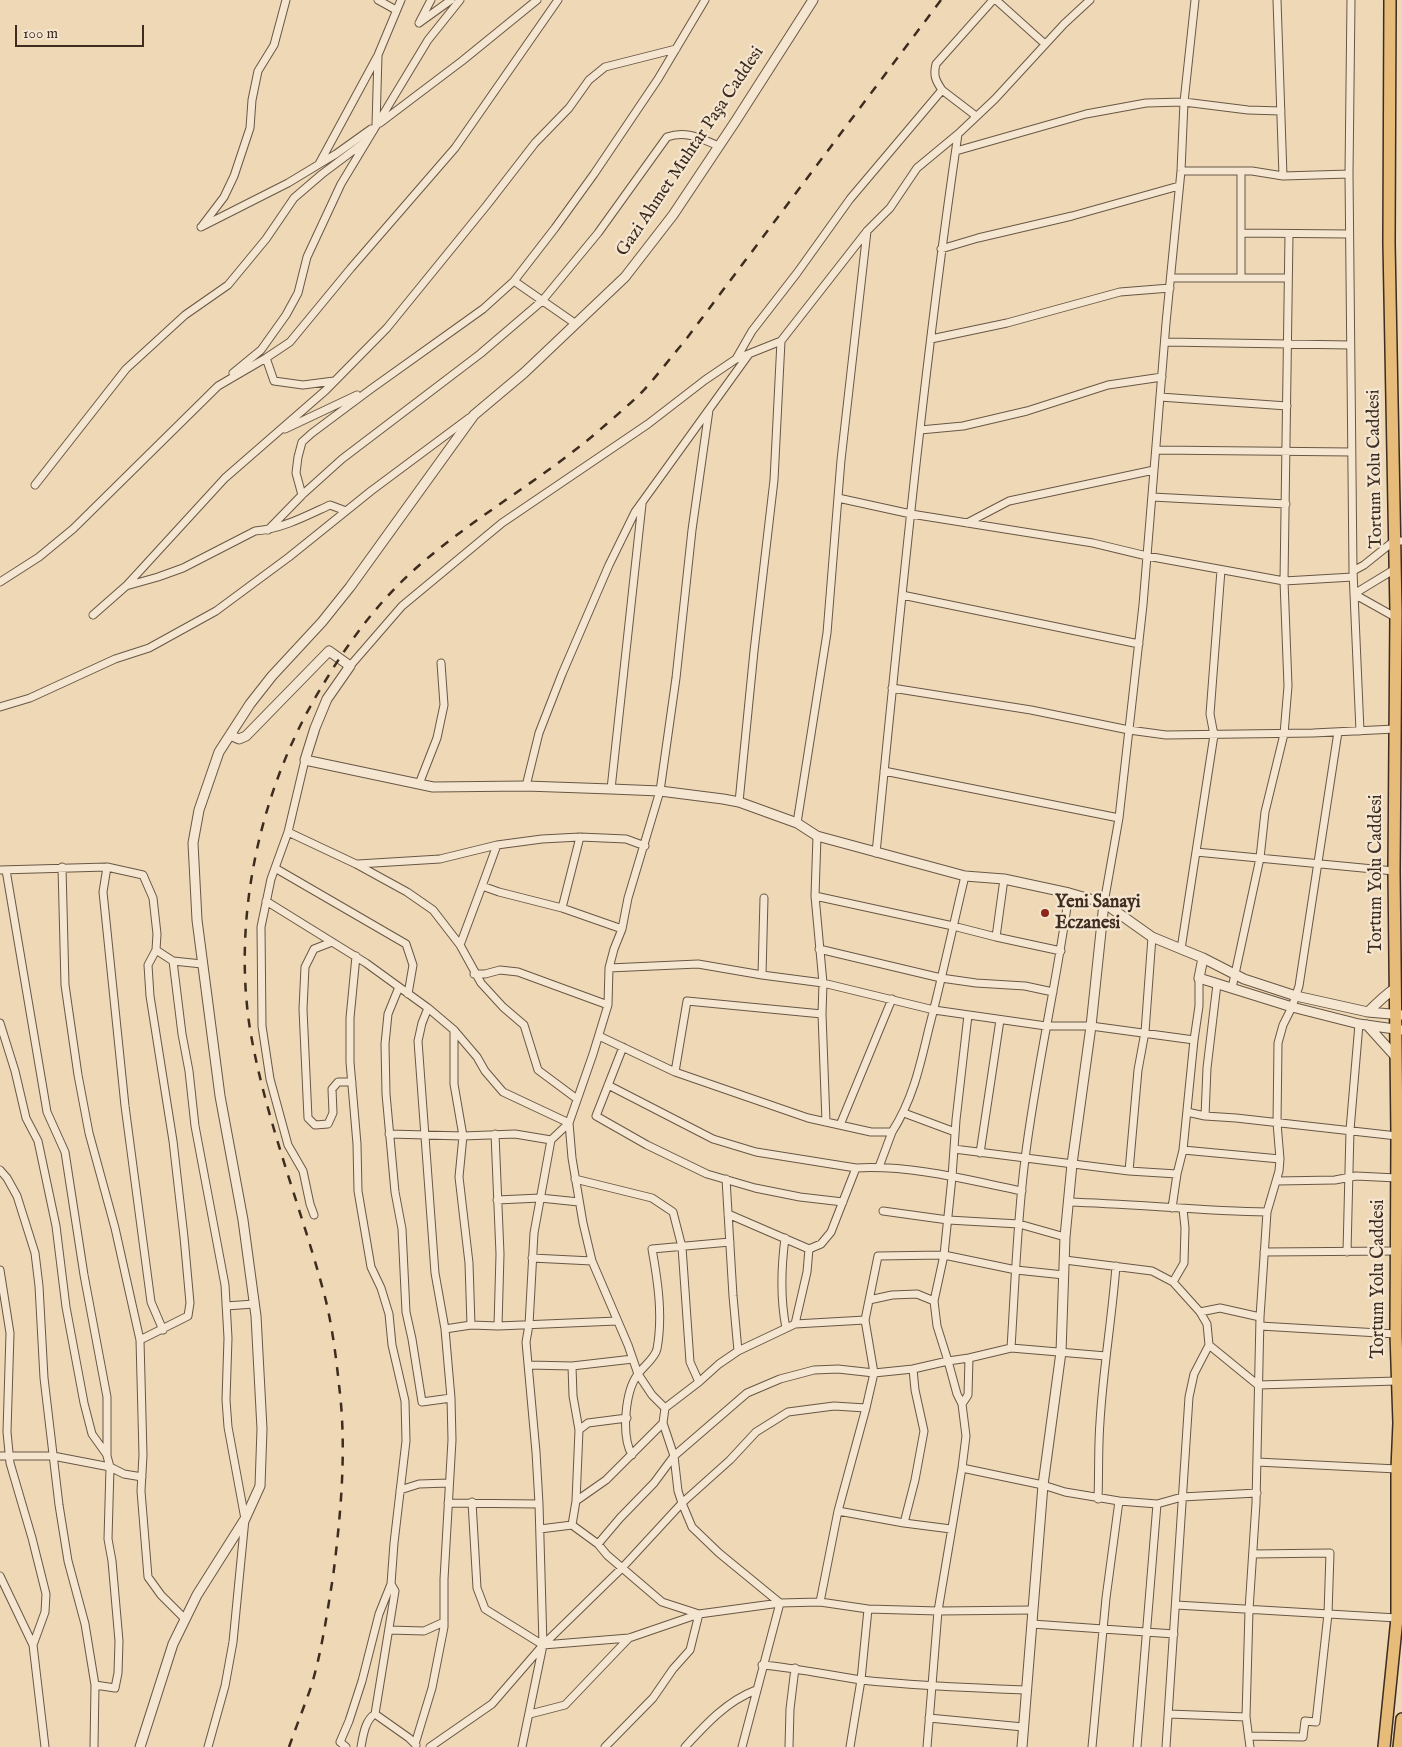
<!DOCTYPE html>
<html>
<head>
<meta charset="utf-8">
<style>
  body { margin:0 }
  #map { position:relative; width:1402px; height:1747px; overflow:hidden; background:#eed8b6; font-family:"IM FELL English",serif }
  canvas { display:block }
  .scale { position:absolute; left:15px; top:25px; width:129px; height:22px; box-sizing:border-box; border:2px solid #3d2c1f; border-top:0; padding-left:6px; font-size:15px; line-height:18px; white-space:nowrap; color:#3d2c1f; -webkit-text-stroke:4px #f4e6d0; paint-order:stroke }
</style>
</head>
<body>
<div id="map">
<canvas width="1402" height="1747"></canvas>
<div class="scale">100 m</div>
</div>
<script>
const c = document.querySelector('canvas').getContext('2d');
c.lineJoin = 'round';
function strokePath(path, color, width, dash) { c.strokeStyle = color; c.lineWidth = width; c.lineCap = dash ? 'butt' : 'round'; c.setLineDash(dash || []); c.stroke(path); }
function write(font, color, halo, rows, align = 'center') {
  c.font = font + ' "IM FELL English",serif'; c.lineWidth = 4.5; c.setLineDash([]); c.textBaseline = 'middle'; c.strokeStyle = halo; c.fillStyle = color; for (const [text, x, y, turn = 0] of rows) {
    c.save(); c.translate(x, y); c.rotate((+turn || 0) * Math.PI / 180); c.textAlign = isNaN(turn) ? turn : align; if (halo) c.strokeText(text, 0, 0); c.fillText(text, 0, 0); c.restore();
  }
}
const minor = new Path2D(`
  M378 0 396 10
  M996 0 1045 44
  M1277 0 1283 176
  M1351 0 1349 174 1353 571 1360 731
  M420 21 431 0
  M419 23 451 0
  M942 90 976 116
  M380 123 462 61 537 0
  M376 125 378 55 401 0
  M956 151 1086 114 1146 103 1184 102 1248 110 1281 111
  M319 164 377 57
  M1181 171H1252L1283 176 1349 174
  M1241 171V278
  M202 226 224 197 234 176 250 128 252 100 258 71 274 45 286 0
  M201 227 288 183 336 154 371 129
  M1241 233 1349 234
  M941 249 978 238 1072 216 1179 186
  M1171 278H1288
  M514 281 576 324
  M931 339 1007 323 1120 292 1170 288
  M1165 342 1350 345
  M266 358 274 381 303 385 334 381
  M736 359 752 331 797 273 850 199 942 90C936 81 933 76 936 64L993 0
  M233 373 261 350 286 315 298 293 307 257 341 184 428 40 460 0
  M1160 397 1287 406
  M285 429 357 395
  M920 430 963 426 1027 411 1108 385 1162 377
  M1156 450 1351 452
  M35 485 126 369 185 315 228 285 266 239 294 198 322 174 366 141
  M302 495 296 473 298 457 302 442 312 433 371 389 483 309 514 281 555 228 594 174 658 79 705 0
  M1152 497 1286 504
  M838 498 911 514 1093 543 1147 556 1284 581 1353 577
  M967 523 1009 501 1154 470
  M268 530 302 495 342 459 480 354 542 301 598 233 667 137C687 130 701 139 719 146
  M1395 569 1354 594 1395 617
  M1353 571 1364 565 1394 541H1402
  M0 582 39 557 73 529 218 386 266 358 290 342 351 268 455 148 558 0
  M126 586 225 478 326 390 387 328 487 205 535 143 569 108 589 80 605 67 676 49
  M902 595 1139 644
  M93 615 126 586 158 577 183 568 255 531C282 529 306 516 330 505L346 511
  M350 666 402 606 502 523 648 424 705 380 736 359 781 341 867 231 890 208 917 168 958 134 995 99 1064 24 1090 0
  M892 688 1031 710 1129 730 1166 735 1313 733 1395 729
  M0 707 30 698 115 659 149 648 216 611 289 557 371 491 469 418
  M305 760 288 832 271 879 261 927 262 1026 270 1079 288 1145 303 1171 310 1204 314 1215
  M884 771 1119 818
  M419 784 437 738 444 705 441 663
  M526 786 539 733 562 674 609 565 635 512 749 354
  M611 789 642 504
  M739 802 754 651 774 480 781 341
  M797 823 827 633 841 460 867 231
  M288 832 356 864 407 892 433 910 460 945 481 983 503 1007 524 1025 538 1070 577 1099
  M817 836 815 896 823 983 822 1014 826 1122
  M1196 852 1394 871
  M876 853C900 613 923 372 958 134
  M358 864 440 859 497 845 542 839 580 837 626 839 645 846
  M62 867 65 985 78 1075 89 1133 115 1228 140 1340 143 1455 141 1491 148 1577 161 1595 185 1619
  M107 867 103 892 125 1106 151 1302 163 1330
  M275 868 406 944 413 965 408 994
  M0 870 107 867 143 875 153 898 157 934 156 950 148 965 150 996 173 1141 184 1237 190 1303 188 1316 140 1340
  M6 870 47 1112 65 1152 84 1275 107 1397V1456L110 1467 124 1474 142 1477
  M482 886 497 845
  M815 896 953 926 996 937 1061 951
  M266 901 366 963 428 1008 454 1030 477 1057 485 1071 503 1092 569 1123 551 1140 534 1233 529 1325 526 1342 536 1452 539 1504 543 1645 522 1747
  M1104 903 1119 818 1143 605 1166 323 1181 171 1184 102 1195 0
  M562 908 580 837
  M996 937 1004 879
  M1152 937 1145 1032 1138 1070 1129 1171 1177 1174 1183 1150 1280 1159
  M332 942 314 949 305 967 303 1009 308 1118 315 1125 328 1124 333 1113 332 1089 338 1082H352
  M460 945 482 886 499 892 562 908 622 929
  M819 949 941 978 976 983 1025 986 1053 992
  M1181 949 1214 735 1210 714 1221 570
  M156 950 173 961 202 964
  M173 961 182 1034 189 1071 195 1126 225 1285 228 1338 226 1400 228 1427 245 1519 233 1642 225 1686 208 1747
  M609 968 698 964 762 975 823 983 934 1010 1046 1026H1091L1194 1040
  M474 974H485L500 970 518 972 608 1005
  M762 975 764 898
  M399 987 388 1014 385 1044 386 1094 395 1192 402 1229 406 1312 412 1339 422 1402 451 1398
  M1232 988 1260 858 1265 812 1284 734 1288 686 1284 581 1289 234
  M968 1015 956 1120 952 1177 944 1255 1016 1270 1064 1275
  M0 1023 15 1071 26 1118 38 1141 56 1226 66 1307 84 1403 92 1434 107 1455
  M454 1030V1084L463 1136 459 1177 469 1263 471 1325
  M599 1036 675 1072 808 1118 871 1132H892C913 1099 920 1066 929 1028 942 978 953 926 965 876
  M623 1047 596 1116 647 1145 707 1174 755 1188 800 1197 843 1202
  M675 1072 687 1001 822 1014
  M608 1085 713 1139 756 1152 856 1168
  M1187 1112 1205 1116 1236 1118 1397 1136
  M904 1113 955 1132
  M1205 1116 1207 1068 1217 984
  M840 1125 892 999
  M389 1134 463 1136 515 1134 551 1140
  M495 1134 500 1254 498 1326
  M954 1149 1129 1171
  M1183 1150 1194 1040 1199 1006V978
  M980 1153 1000 1020
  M879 1167 892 1132
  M0 1170 7 1178 17 1196 35 1253 39 1286 44 1378 59 1505 68 1561 85 1624 95 1685 94 1747
  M575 1179 652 1198 673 1212 682 1247 690 1362 699 1382
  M726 1179 733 1296 738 1351
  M1277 1181 1335 1180 1356 1176 1397 1178
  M497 1200 540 1198 579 1202
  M1069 1202C1135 1204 1201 1211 1267 1212
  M1172 1208 1177 1174
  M883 1211 948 1220 1019 1224 1065 1237
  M728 1214 809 1249
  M785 1238C781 1269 780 1298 786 1328
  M1264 1252 1396 1251
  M1347 1252 1350 1130 1359 1024
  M532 1258 592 1261
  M1065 1260 1152 1271 1173 1282 1200 1312 1207 1324 1209 1345 1194 1374 1189 1397 1166 1747
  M0 1270 10 1333 7 1432 10 1463 32 1538 46 1594 45 1612 33 1645
  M1173 1282 1184 1263 1185 1228 1183 1209
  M869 1300 892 1295 917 1294 934 1301
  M226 1306 254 1304
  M1200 1312 1220 1308 1260 1317
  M795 1324 807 1272 809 1249 821 1244 831 1232 856 1168C912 1165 968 1180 1022 1191
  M1260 1326 1396 1334
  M445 1329 471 1325 498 1326 617 1321
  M1209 1345 1258 1385 1397 1381
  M1011 1348C1015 1285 1017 1222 1025 1159 1036 1070 1057 982 1069 893
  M529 1365 572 1366
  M962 1404 957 1394 948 1361 937 1326 934 1301 944 1255 878 1256 865 1320 874 1373 866 1408 838 1511 820 1602 868 1609 938 1611 1033 1610
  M665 1408 652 1395 638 1374 628 1345 592 1261 583 1223 572 1158 569 1123 593 1054 608 1005 609 968 614 949 622 929 628 898 660 791 676 678 692 530 709 410
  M663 1423 674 1456 678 1491 682 1503 692 1527 719 1553 780 1603 742 1747
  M579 1430 588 1423 627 1418
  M632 1455C621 1436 625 1391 638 1374 644 1366 655 1358 657 1349 663 1316 658 1282 652 1249L730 1242
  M0 1456H53L110 1467 108 1539 112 1561 119 1641 118 1673 115 1688 95 1685
  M1257 1462 1397 1469
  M962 1468 1043 1485 1065 1492 1119 1501 1157 1504 1182 1497 1257 1493
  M400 1490 419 1484 449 1483
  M1098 1499C1099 1474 1098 1448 1100 1422 1103 1370 1112 1318 1116 1266
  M576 1501 579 1430 573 1396 572 1366 633 1359
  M472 1502 477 1588 485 1609 543 1645 629 1638 699 1614 690 1650 673 1669 653 1698 605 1747
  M448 1503 539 1504
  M838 1511 904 1523 951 1529
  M904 1523 915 1480 924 1431 915 1390 913 1369
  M572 1525 576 1501 606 1480 663 1423 665 1408 699 1382 719 1364 738 1351 795 1324 865 1320
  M540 1529 572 1525 598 1544 607 1555 662 1602 699 1614 780 1603 820 1602
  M598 1544 620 1518 654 1483 674 1456 747 1393 780 1379 814 1370 838 1369 874 1373 913 1369 948 1361 969 1358
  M0 1576 33 1645 45 1747
  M1176 1605 1397 1618
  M1032 1624 1174 1634
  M389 1630 424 1631 444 1622
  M762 1665C796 1668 828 1675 861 1680 916 1686 972 1688 1027 1690
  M375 1714 395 1591 391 1584
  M530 1714 565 1705 629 1638
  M1169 1714 1246 1717
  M929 1718 1023 1727
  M1249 1736 1303 1737 1305 1721 1316 1722 1328 1614 1330 1553 1253 1554
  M415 1744 432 1688 444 1627V1579L452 1440 451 1398 445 1329 435 1273 418 1041 422 1023 428 1008
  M346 1747 340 1742 349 1721 362 1681 379 1614 391 1584 394 1543 406 1441 405 1401 392 1345 389 1314 381 1288 371 1267 358 1191 357 1144 350 1062V1018L356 956
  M361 1747C363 1736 365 1720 375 1714L409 1738 416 1745
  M430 1747 492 1704 543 1645 622 1568 682 1503 730 1460 756 1432 788 1412 834 1406 866 1408
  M685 1747C706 1724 727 1701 756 1690
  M789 1747 790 1709 795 1668
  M850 1747 861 1680 868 1609
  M927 1747 938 1611 962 1468 966 1436 962 1404 968 1395 969 1358 1011 1348 1106 1356
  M1092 1747 1106 1598 1119 1501
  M1137 1747 1157 1504
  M1250 1747 1246 1717 1249 1610 1256 1503 1260 1317 1267 1212 1279 1171 1280 1159 1277 1123 1278 1043 1283 1025 1292 1007 1299 986 1338 732`);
const tertiary = new Path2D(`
  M230 735 239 739 246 736 329 651 350 666 327 699 315 728 305 760 433 787 526 786 611 789 660 791 723 799 739 802 797 823 817 836 965 876 1004 879 1069 893 1104 903 1152 937 1203 958 1244 979 1296 996 1368 1012 1402 1015
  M1203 958 1199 978 1292 1007 1359 1024 1402 1030
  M1368 1012C1376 1004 1385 995 1394 989
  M1367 1025 1395 1056
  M140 1747 173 1644 197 1595 245 1519 260 1486 262 1429 256 1316 243 1220 220 1096 197 920 193 843 199 810 219 752 250 704 272 676 322 622 350 587 474 415 524 373 625 277 673 215 735 122 813 0
  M1022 1747 1043 1485 1061 1352 1065 1237 1072 1164 1091 1026 1104 903`);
const trunk = new Path2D(`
  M1384 1747 1397 1618V1469L1399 1423 1396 1334 1397 1136 1394 871 1396 612 1389 243 1390 0
  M1399 1747 1402 1719`);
strokePath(minor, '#695745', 9);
strokePath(tertiary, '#695745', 11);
strokePath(trunk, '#3d2c1f', 14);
strokePath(minor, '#f4e6d0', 7);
strokePath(tertiary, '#f4e6d0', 9);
strokePath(trunk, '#e7bc7b', 11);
strokePath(new Path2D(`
  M289 1747C296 1727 304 1707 311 1687 322 1651 327 1613 333 1577 341 1513 347 1448 339 1385 336 1356 332 1325 325 1297 302 1210 267 1124 251 1035 231 919 260 788 321 688 347 644 377 603 415 569 471 519 538 482 595 434 611 420 628 406 643 391 657 376 670 358 684 342L941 0`), '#3d2c1f', 2.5, [9, 9]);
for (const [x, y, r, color] of [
  [1045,913,5,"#8f2418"]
]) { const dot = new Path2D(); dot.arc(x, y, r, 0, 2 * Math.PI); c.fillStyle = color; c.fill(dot); strokePath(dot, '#f4e6d0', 2); }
write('18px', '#3d2c1f', '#f4e6d0', [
  ["Gazi Ahmet Muhtar Paşa Caddesi",691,152,-56],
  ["Tortum Yolu Caddesi",1376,469,-91],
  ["Tortum Yolu Caddesi",1377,874,-90],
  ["Tortum Yolu Caddesi",1379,1279,-90]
]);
write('bold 18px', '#3d2c1f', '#f4e6d0', [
  ["Yeni Sanayi",1055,903],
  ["Eczanesi",1055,924]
], 'left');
</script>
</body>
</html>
